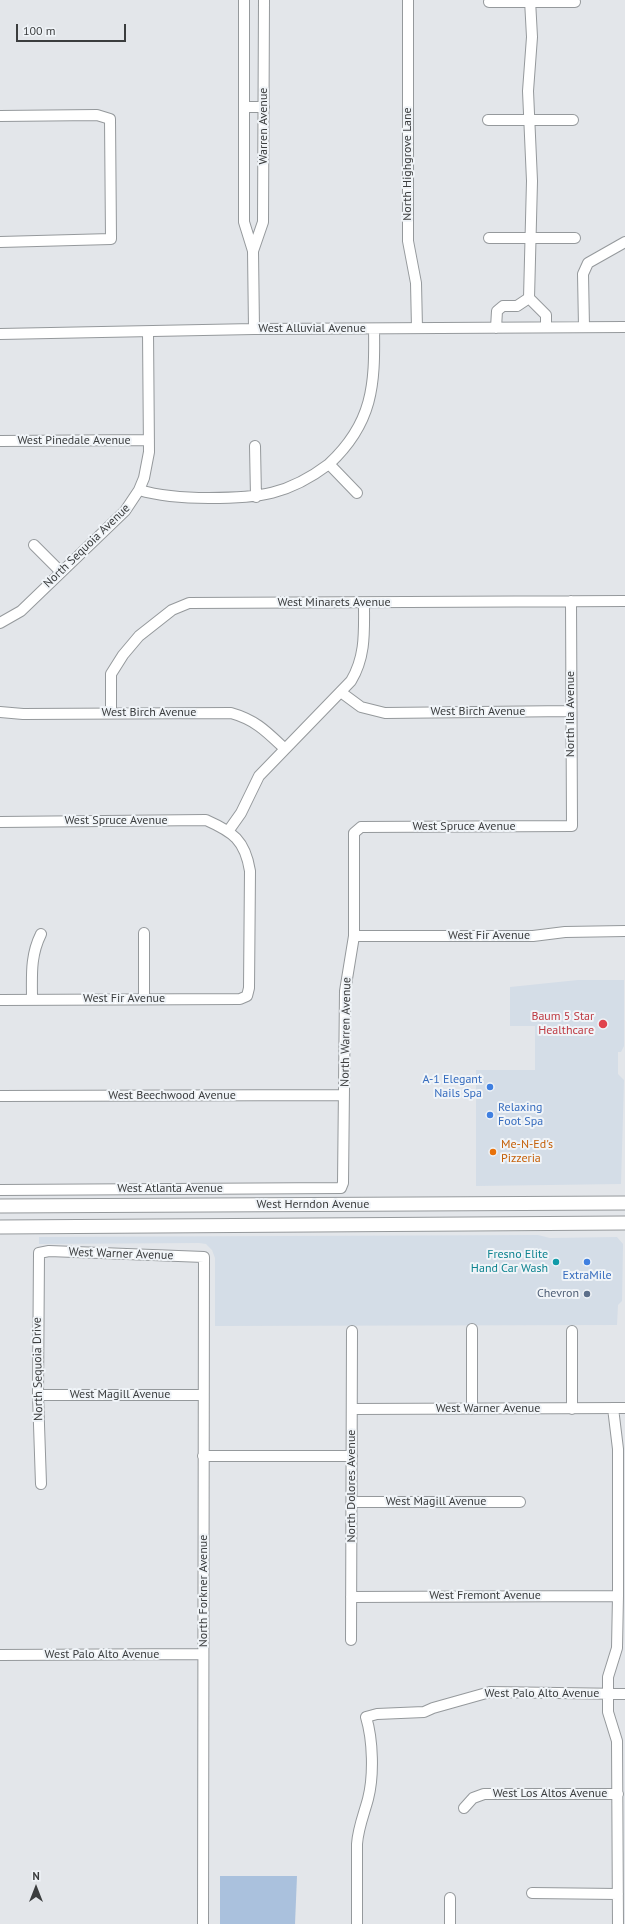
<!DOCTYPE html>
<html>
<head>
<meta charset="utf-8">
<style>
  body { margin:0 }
  #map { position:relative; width:625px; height:1924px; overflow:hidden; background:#e3e6ea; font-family:"PT Sans",sans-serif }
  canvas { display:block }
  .north { position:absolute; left:16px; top:1868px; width:40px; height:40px; -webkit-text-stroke:3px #f0f4f8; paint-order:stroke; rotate:0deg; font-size:11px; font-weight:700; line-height:16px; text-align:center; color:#3b3d3e }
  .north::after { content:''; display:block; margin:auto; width:14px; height:18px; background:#3b3d3e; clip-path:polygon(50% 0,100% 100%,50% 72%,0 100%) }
  .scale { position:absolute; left:16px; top:24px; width:110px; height:18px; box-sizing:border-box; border:2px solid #3b3d3e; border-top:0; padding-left:5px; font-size:12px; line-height:14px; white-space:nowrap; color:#3b3d3e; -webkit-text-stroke:3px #f0f4f8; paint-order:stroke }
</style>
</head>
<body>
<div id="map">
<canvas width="625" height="1924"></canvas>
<div class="north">N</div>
<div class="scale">100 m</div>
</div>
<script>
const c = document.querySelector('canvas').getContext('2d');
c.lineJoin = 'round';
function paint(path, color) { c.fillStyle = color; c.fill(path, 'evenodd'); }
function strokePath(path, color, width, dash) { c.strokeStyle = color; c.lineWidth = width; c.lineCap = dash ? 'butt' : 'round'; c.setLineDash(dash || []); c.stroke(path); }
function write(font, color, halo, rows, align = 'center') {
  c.font = font + ' "PT Sans",sans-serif'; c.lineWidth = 4; c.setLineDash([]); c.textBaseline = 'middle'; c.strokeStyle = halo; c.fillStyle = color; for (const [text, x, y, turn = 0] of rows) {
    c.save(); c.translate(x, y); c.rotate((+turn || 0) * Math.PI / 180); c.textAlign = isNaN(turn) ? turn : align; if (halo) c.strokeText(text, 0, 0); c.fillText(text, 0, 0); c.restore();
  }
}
paint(new Path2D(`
  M578 980H624V1046L621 1052H618V1074L624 1080 621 1184 476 1186V1070H535V1026H510V987Z
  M538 1235 550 1238 617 1237 623 1244 622 1301 618 1305 617 1325 215 1326V1258L212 1250 206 1244 199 1243 39 1244V1237Z`), '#d4dde7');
paint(new Path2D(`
  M220 1876H297L295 1924H220Z`), '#aac1dd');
const minor = new Path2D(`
  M244 0V222L253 251 254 329
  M408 0V241L416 283 417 328
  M489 2H575
  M244 107H264
  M0 116 97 115 110 119 111 239 0 242
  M488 120H573
  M489 238H575
  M253 251 263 222 264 0
  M529 298 532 181 528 91 532 37 530 0
  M529 298 546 315V327
  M584 327 583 274 588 263 625 242
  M496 328 497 311 503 306H517L529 298
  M0 334 254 329 625 327
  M0 441 149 440
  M255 446 256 497
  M329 464C373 423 375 385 374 329
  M139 490C163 497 185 498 209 498 259 498 288 495 329 464L357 493
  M34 545 61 572
  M0 623 21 611 125 511 139 490 144 478 149 452 148 332
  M342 693 361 707 385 713 571 711
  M0 712 23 714 231 713C256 720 267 732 285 749
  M111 713V674L123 655 139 636 172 610 189 603 625 601
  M0 822 206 820C233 832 245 840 250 871L249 988 247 996 240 999 0 1000
  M229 830 241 813 259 776 351 681C366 656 364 631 364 603
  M354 936H533L565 932 625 931
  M144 999V933
  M32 1000C32 976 30 956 41 934
  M0 1096 344 1095
  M0 1190 341 1188 343 1183 345 991 354 936V833L361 827 572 826 571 601
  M472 1329V1409
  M572 1331V1409
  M38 1395H203
  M613 1408 618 1449V1596L617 1648 608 1677V1712L617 1741 618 1924
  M352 1409 625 1408
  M203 1456H352
  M41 1484 38 1395 39 1253 49 1251 204 1257 203 1924
  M352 1502H520
  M351 1597 618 1596
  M351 1640 352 1331
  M0 1655 203 1654
  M464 1808 473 1798 484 1794H618
  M532 1893 618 1894
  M450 1898V1924
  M357 1924V1844C358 1828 364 1814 368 1799 374 1776 373 1740 366 1717L377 1714 424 1712 433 1708 490 1692 625 1694`);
const major = new Path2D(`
  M0 1206 625 1203
  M0 1227 625 1223`);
strokePath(minor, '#95999c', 12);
strokePath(major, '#95999c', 15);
strokePath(minor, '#fff', 10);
strokePath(major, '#fff', 13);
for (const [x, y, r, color] of [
  [603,1024,5,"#e0444e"],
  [490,1087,4,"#3f7fe0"],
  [490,1115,4,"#3f7fe0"],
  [493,1152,4,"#e8710a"],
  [556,1262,4,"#0f9aa8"],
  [587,1262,4,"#3f7fe0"],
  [587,1294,4,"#5c6f8a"]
]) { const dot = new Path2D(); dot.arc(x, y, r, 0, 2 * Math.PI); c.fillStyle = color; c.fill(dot); strokePath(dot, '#f0f4f8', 1.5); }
write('12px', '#3b3d3e', '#f0f4f8', [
  ["Warren Avenue",264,126,-90],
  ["North Highgrove Lane",408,164,-90],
  ["West Alluvial Avenue",312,329],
  ["West Pinedale Avenue",74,441],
  ["North Sequoia Avenue",87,546,-44],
  ["West Minarets Avenue",334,603],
  ["West Birch Avenue",478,712],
  ["West Birch Avenue",149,713],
  ["North Ila Avenue",571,714,-90],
  ["West Spruce Avenue",116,821],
  ["West Spruce Avenue",464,827],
  ["West Fir Avenue",489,936],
  ["West Fir Avenue",124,999],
  ["North Warren Avenue",346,1032,-89],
  ["West Beechwood Avenue",172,1096],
  ["West Atlanta Avenue",170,1189],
  ["West Herndon Avenue",313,1205],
  ["West Warner Avenue",121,1254,2],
  ["North Sequoia Drive",38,1369,-91],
  ["West Magill Avenue",120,1395],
  ["West Warner Avenue",488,1409],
  ["North Dolores Avenue",352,1486,-90],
  ["West Magill Avenue",436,1502],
  ["North Forkner Avenue",204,1591,-90],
  ["West Fremont Avenue",485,1596],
  ["West Palo Alto Avenue",102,1655],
  ["West Palo Alto Avenue",542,1694],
  ["West Los Altos Avenue",550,1794]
]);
write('12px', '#be3a42', '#f0f4f8', [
  ["Baum 5 Star",594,1017],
  ["Healthcare",594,1031]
], 'right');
write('12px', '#366cbe', '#f0f4f8', [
  ["A-1 Elegant",482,1080],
  ["Nails Spa",482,1094],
  ["Relaxing",498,1108,"left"],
  ["Foot Spa",498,1122,"left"],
  ["ExtraMile",587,1276,"center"]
], 'right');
write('12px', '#c56008', '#f0f4f8', [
  ["Me-N-Ed's",501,1145],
  ["Pizzeria",501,1159]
], 'left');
write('12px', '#0d838f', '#f0f4f8', [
  ["Fresno Elite",548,1255],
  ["Hand Car Wash",548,1269]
], 'right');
write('12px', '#4e5e75', '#f0f4f8', [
  ["Chevron",579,1294]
], 'right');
</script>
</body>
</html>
